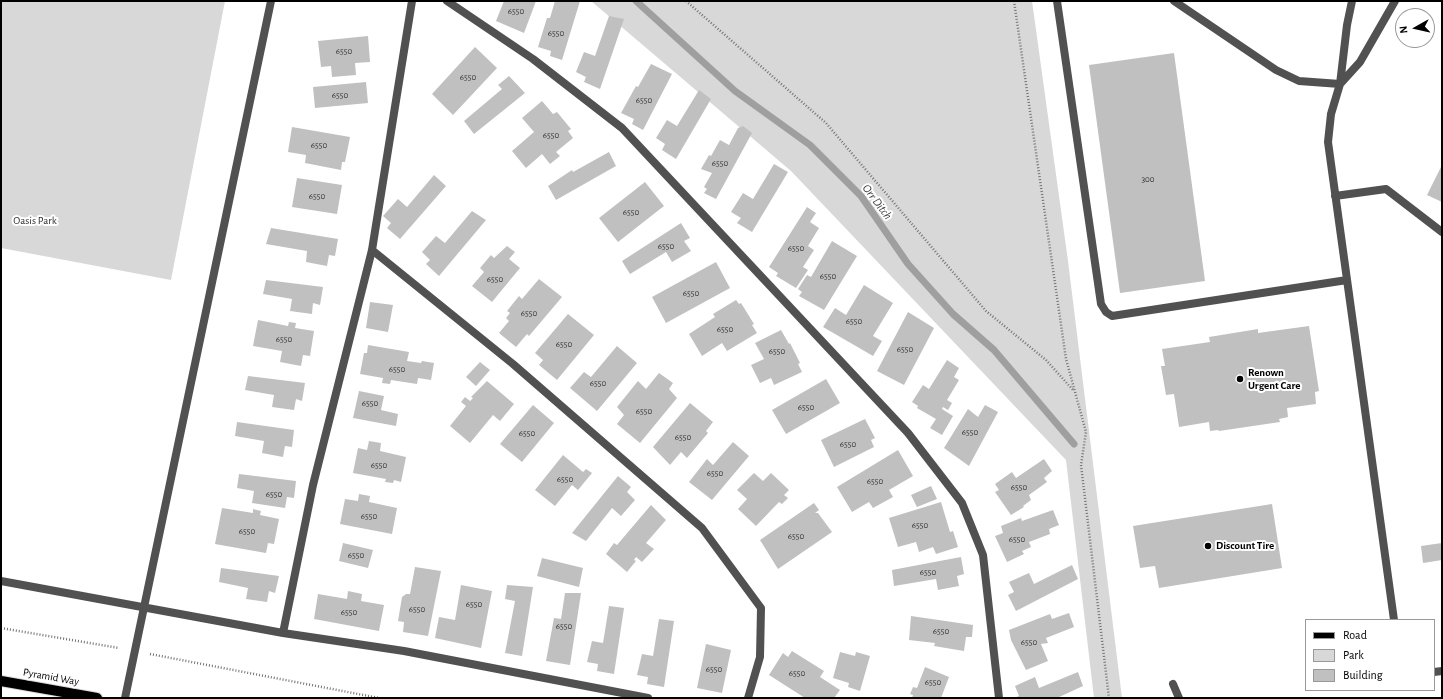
<!DOCTYPE html>
<html>
<head>
<meta charset="utf-8">
<style>
  body { margin:0 }
  #map { position:relative; width:1443px; height:699px; overflow:hidden; background:#fff; font-family:"Alegreya Sans",sans-serif }
  canvas { display:block }
  .frame { position:absolute; inset:0; border:2px solid #000; pointer-events:none }
  .legend { position:absolute; left:1305px; top:619px; width:130px; height:72px; box-sizing:border-box; background:#fff; border:1px solid #999; margin:0; padding:5px 7px; list-style:none; font-size:12px; color:#000 }
  .legend li { display:flex; align-items:center; gap:8px; height:20px }
  .legend b { width:20px; border:1px solid #999 }
  .north { position:absolute; left:1395px; top:8px; width:40px; height:40px; box-sizing:border-box; background:#fff; border:1px solid #999; border-radius:50%; rotate:262deg; font-size:11px; font-weight:700; line-height:16px; text-align:center; color:#000 }
  .north::after { content:''; display:block; margin:auto; width:14px; height:18px; background:#000; clip-path:polygon(50% 0,100% 100%,50% 72%,0 100%) }
</style>
</head>
<body>
<div id="map">
<canvas width="1443" height="699"></canvas>
<div class="frame"></div>
<ul class="legend">
<li><b style="height:5px;background:#000"></b>Road</li>
<li><b style="height:11px;background:#d8d8d8"></b>Park</li>
<li><b style="height:11px;background:#c0c0c0"></b>Building</li>
</ul>
<div class="north">N</div>
</div>
<script>
const c = document.querySelector('canvas').getContext('2d');
c.lineJoin = 'round';
function paint(path, color) { c.fillStyle = color; c.fill(path, 'evenodd'); }
function strokePath(path, color, width, dash) { c.strokeStyle = color; c.lineWidth = width; c.lineCap = dash ? 'butt' : 'round'; c.setLineDash(dash || []); c.stroke(path); }
function write(font, color, halo, rows, align = 'center') {
  c.font = font + ' "Alegreya Sans",sans-serif'; c.lineWidth = 4; c.setLineDash([]); c.textBaseline = 'middle'; c.strokeStyle = halo; c.fillStyle = color; for (const [text, x, y, turn = 0] of rows) {
    c.save(); c.translate(x, y); c.rotate((+turn || 0) * Math.PI / 180); c.textAlign = isNaN(turn) ? turn : align; if (halo) c.strokeText(text, 0, 0); c.fillText(text, 0, 0); c.restore();
  }
}
paint(new Path2D(`
  M1 1H225L171 280 1 248Z
  M591 1H1032L1068 261 1122 698H1094L1066 460 791 171Z`), '#d8d8d8');
strokePath(new Path2D(`
  M636 1 735 91 810 145 861 196 908 264 953 314 994 350 1074 444`), '#9f9f9f', 7);
paint(new Path2D(`
  M504 1H536L524 33 496 21Z
  M555 1H580L562 60 550 56 551 51 538 47 547 18H550Z
  M609 16 624 19 600 89 584 82 586 77 576 72 584 52 595 56Z
  M368 36 370 62 355 63 356 75 332 77 331 66 321 67 318 41Z
  M475 47 497 68 453 115 432 94Z
  M1174 53 1205 281 1120 293 1089 65Z
  M651 64 672 74 643 130 632 124 634 119 621 113 636 86 638 87Z
  M509 76 525 93 474 134 464 121 502 89 498 85Z
  M366 82 368 103 315 108 313 87Z
  M699 90 711 99 676 159 662 150 665 144 656 138 667 120 677 126Z
  M542 101 553 114 557 112 571 129 568 131 573 138 556 152 560 156 550 164 542 154 526 168 512 151 534 132 522 118Z
  M743 126 752 133 716 199 704 193 707 189 704 187 712 173 701 169 709 155 711 156 720 140 729 145 738 128Z
  M292 127 350 137 345 162H342L341 170 305 163 306 155 288 152Z
  M609 152 616 166 556 200 548 186 572 170 573 172Z
  M774 164 788 172 752 232 737 223 741 218 731 212 743 193 753 199Z
  M1442 165V202L1427 195Z
  M434 175 446 186 400 239 387 228 391 223 383 216 398 199 407 207Z
  M297 178 342 185 337 214 292 207Z
  M645 182 664 206 618 242 599 218Z
  M807 207 816 213 810 222 819 228 808 246 814 250 803 267 808 270 796 288 776 276 778 273 769 267Z
  M472 211 486 220 439 276 426 264 430 260 422 252 436 236 445 243Z
  M681 223 690 238 684 241 691 251 672 262 666 252 630 274 622 261Z
  M271 228 338 239 335 256 329 255 327 266 306 262 307 251 266 244Z
  M832 241 857 256 824 310 799 296 802 292 798 289 807 275 811 277Z
  M507 246 515 252 509 259 520 268 492 302 472 286 484 272 480 268 491 255 494 258Z
  M716 262 730 288 666 323 652 297Z
  M539 279 562 297 529 336 527 334 516 347 499 333 509 321 506 318 510 313 507 311 519 296 522 299Z
  M266 280 323 287 320 305 313 303 312 314 290 311 292 299 263 294Z
  M864 285 893 303 873 336 882 341 873 356 823 327 835 308 846 315Z
  M736 300 739 304 741 303 754 324 752 325 757 333 727 351 722 343 702 356 689 334 715 317 713 314Z
  M370 302 393 305 388 332 366 328Z
  M908 312 934 328 904 385 877 371Z
  M568 314 594 335 557 380 539 365 543 360 535 353Z
  M258 320 288 326 289 322 296 323 295 328 314 331 310 356 303 355 301 366 280 362 282 351 253 346Z
  M1309 326 1319 391 1315 392 1316 404 1287 408 1288 417 1279 419 1280 422 1219 431 1218 430 1210 431 1209 422 1179 427 1174 394 1166 395 1161 366H1165L1162 349 1210 342 1209 337 1258 329V333Z
  M781 330 789 344 790 343 800 363 798 364 802 372 774 385 771 378 760 383 751 365 764 359 755 343Z
  M368 345 409 352 407 361 421 363 422 361 434 363 431 380 418 378 417 384 391 380 390 384 382 383 383 378 360 374 364 353H367Z
  M617 346 637 363 597 411 570 388 584 372 591 377Z
  M947 360 959 368 954 377 959 380 947 400 952 403 948 410 943 407 942 409 953 416 942 435 930 428 936 419 917 408 918 406 912 402 923 385 929 389Z
  M480 362 490 370 476 386 466 377Z
  M659 373 673 383 669 389 677 398 640 443 617 424 624 415 617 407 638 381 646 389Z
  M248 376 305 383 302 401 296 399 294 410 272 407 274 395 245 390Z
  M826 379 840 403 786 434 772 410Z
  M487 381 514 404 500 421 493 415 470 443 450 426 466 406 461 402 465 397 470 401 473 398 471 397Z
  M359 391 384 396 381 410 398 414 396 426 353 418Z
  M690 403 713 422 706 431 708 433 687 458 681 452 670 465 653 447Z
  M533 405 554 423 522 462 500 444Z
  M985 405 998 412 969 466 944 448 968 409 978 417Z
  M865 419 875 438 871 440 874 447 834 467 821 440Z
  M237 422 294 430 292 447 285 446 283 457 262 453 264 441 235 436Z
  M369 441 381 443 380 451 406 457 401 482 394 480 393 483 385 482 386 479 353 473 358 448 367 450Z
  M733 442 749 456 712 500 689 482 707 459 713 465Z
  M898 450 913 476 889 490 893 497 873 508 869 502 852 512 837 487Z
  M563 455 583 472 586 469 592 473 578 490 572 485 555 506 535 490Z
  M1044 459 1052 471 1044 478 1047 482 1029 495 1031 500 1023 506 1024 507 1011 515 995 492 999 490 995 484 1012 472 1016 478Z
  M754 473 763 481 771 473 789 490 784 495 788 498 782 504 779 502 756 526 738 509 747 499 737 490Z
  M239 474 296 481 294 498 287 497 285 508 252 503 254 491 237 488Z
  M618 476 631 487 627 492 635 500 621 516 612 508 586 541 572 533Z
  M931 486 937 499 917 507 911 495Z
  M359 494 370 496 369 502 397 508 392 534 340 524 345 499 358 501Z
  M941 502 950 532 953 531 958 547 936 554 933 547 919 552 916 542 898 547 889 518Z
  M814 503 819 510 815 513H818L832 532 778 569 760 540Z
  M1272 504 1282 568 1159 588 1155 566 1140 568 1133 526Z
  M651 505 666 520 646 543 654 549 642 562 636 557 634 560 636 561 627 572 606 554 614 543 617 545Z
  M222 508 253 513V509L261 511 260 515 279 519 274 544 268 543 266 553 215 544Z
  M1053 510 1059 525 1049 529 1050 534 1029 542 1031 547 1022 551 1024 554 1007 562 995 536 1003 533 1001 526 1021 518 1022 521Z
  M343 543 373 550 368 568 339 561Z
  M1442 543V560L1423 563 1421 546Z
  M961 557 964 574 957 576 959 586 938 590 936 579 894 586 892 570Z
  M542 558 583 568 579 587 537 576Z
  M1072 565 1078 579 1016 611 1008 595 1014 592 1009 582 1029 573 1034 584Z
  M415 567 441 571 428 636 403 632 404 622 398 621 402 597 406 594H410Z
  M221 568 279 576 275 593 269 591 267 602 246 599 248 588 219 582Z
  M461 585 492 591 481 648 435 638 439 617 455 620Z
  M507 585 533 587 522 656 505 653 515 601 505 599Z
  M348 591 362 594 361 601 384 605 379 631 314 619 318 594 347 599Z
  M565 593H581L570 665 546 661 554 618 561 619Z
  M609 606 624 608 614 674 597 671 598 664 587 662 592 641 603 643Z
  M1069 613 1074 627 1046 638 1048 643 1041 644 1048 661 1026 670 1011 640 1009 630 1050 614 1052 619Z
  M911 616 973 625 972 637H966L964 651 934 646 935 643 909 640Z
  M659 619 674 621 664 687 647 684 648 677 637 675 642 654 653 656Z
  M706 644 731 650 722 693 697 688Z
  M792 651 824 671 820 677 840 690 834 698H805L769 675 783 653 788 657Z
  M840 652 855 656 856 652 870 656 860 691 848 687 849 683 833 678Z
  M925 667 949 677 941 698H912L913 695 910 694 913 687 917 688Z
  M1078 672 1083 686 1057 698H1014L1019 696 1015 686 1035 677 1039 688Z`), '#c0c0c0');
const primary = new Path2D(`
  M1 681 97 698`);
strokePath(primary, '#dbdbdb', 12);
strokePath(new Path2D(`
  M686 1 826 123 986 311 1046 360 1074 391
  M1014 1 1066 359 1086 432 1081 465 1109 698
  M1 628 119 648
  M150 654 379 698`), '#737373', 2.5, [1, 2]);
strokePath(new Path2D(`
  M412 1 372 250 313 485 283 633 404 651 648 698
  M447 1 533 59 622 128 908 433 962 503 983 555 999 698
  M1057 1 1101 304 1106 312 1112 316 1347 280
  M1174 1 1276 70 1299 81 1340 84
  M1352 1 1347 25 1340 84 1331 114 1328 142 1394 620
  M1340 84 1360 62 1395 1
  M1335 196 1386 189 1442 232
  M372 250 513 364 702 528 761 608 760 657 748 698
  M1 581 283 633
  M1434 672 1442 671
  M1173 684 1179 698
  M125 698 271 1`), '#515151', 8);
strokePath(primary, '#000', 10);
for (const [x, y, r, color] of [
  [1240,379,4,"#000"],
  [1208,546,4,"#000"]
]) { const dot = new Path2D(); dot.arc(x, y, r, 0, 2 * Math.PI); c.fillStyle = color; c.fill(dot); strokePath(dot, '#fff', 1.5); }
write('9px', '#303030', null, [
  ["6550",516,11],
  ["6550",556,33],
  ["6550",344,51],
  ["6550",468,77],
  ["6550",340,95],
  ["6550",644,100],
  ["6550",551,135],
  ["6550",319,145],
  ["6550",720,163],
  ["300",1148,179],
  ["6550",317,196],
  ["6550",631,212],
  ["6550",666,246],
  ["6550",796,248],
  ["6550",828,276],
  ["6550",495,279],
  ["6550",691,293],
  ["6550",529,313],
  ["6550",854,321],
  ["6550",725,329],
  ["6550",284,339],
  ["6550",564,344],
  ["6550",905,349],
  ["6550",777,351],
  ["6550",397,369],
  ["6550",598,383],
  ["6550",370,403],
  ["6550",806,407],
  ["6550",644,411],
  ["6550",970,432],
  ["6550",527,433],
  ["6550",683,437],
  ["6550",848,444],
  ["6550",379,465],
  ["6550",715,473],
  ["6550",565,479],
  ["6550",875,481],
  ["6550",1019,487],
  ["6550",274,494],
  ["6550",369,516],
  ["6550",920,525],
  ["6550",247,531],
  ["6550",796,536],
  ["6550",1017,539],
  ["6550",356,555],
  ["6550",928,572],
  ["6550",474,604],
  ["6550",417,609],
  ["6550",349,612],
  ["6550",564,626],
  ["6550",941,631],
  ["6550",1029,642],
  ["6550",714,669],
  ["6550",797,673],
  ["6550",933,682]
]);
write('11px', '#2f2f2f', '#fff', [
  ["Oasis Park",35,221]
]);
write('bold 11px', '#000', '#fff', [
  ["Renown",1248,373],
  ["Urgent Care",1248,386],
  ["Discount Tire",1216,546]
], 'left');
write('11px', '#000', '#fff', [
  ["Pyramid Way",51,677,10]
]);
write('italic 12px', '#404040', '#fff', [
  ["Orr Ditch",877,202,53]
]);
</script>
</body>
</html>
